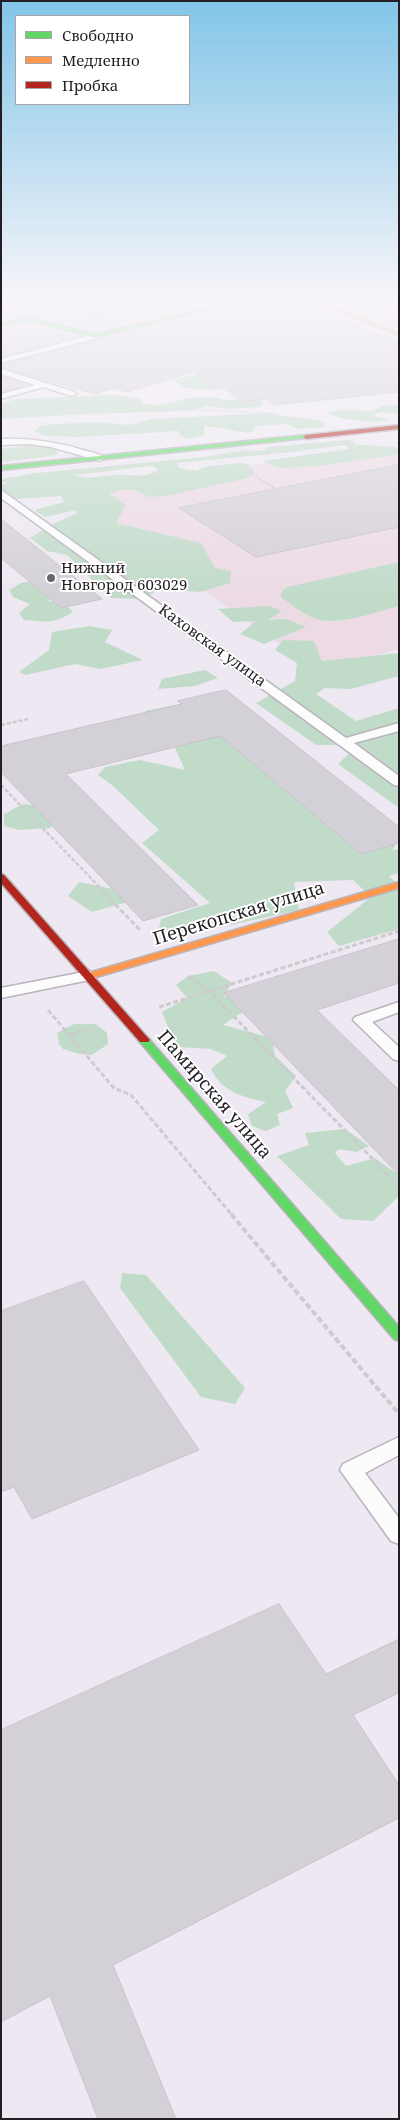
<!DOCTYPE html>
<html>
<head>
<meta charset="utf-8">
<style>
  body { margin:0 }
  #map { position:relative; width:400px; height:2120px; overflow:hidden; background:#eee8f2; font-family:"Noto Serif",serif }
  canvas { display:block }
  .frame { position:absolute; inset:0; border:2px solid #221e24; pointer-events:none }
  .legend { position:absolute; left:15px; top:15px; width:175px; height:90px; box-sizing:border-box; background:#fff; border:1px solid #a7a5a7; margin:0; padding:6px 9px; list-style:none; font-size:15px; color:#221e24 }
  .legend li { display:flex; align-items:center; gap:10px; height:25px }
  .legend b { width:25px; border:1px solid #a7a5a7 }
</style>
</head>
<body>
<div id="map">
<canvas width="400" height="2120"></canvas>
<div class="frame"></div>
<ul class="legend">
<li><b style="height:6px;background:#63d668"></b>Свободно</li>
<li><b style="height:6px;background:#ff974d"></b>Медленно</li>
<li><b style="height:6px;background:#b3261e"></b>Пробка</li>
</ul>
</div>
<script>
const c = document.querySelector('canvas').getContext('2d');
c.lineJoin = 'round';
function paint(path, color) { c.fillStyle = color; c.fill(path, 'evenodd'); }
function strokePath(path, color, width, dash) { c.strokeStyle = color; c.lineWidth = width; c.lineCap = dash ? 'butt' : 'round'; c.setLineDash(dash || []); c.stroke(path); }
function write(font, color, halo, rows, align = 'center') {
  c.font = font + ' "Noto Serif",serif'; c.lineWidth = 4; c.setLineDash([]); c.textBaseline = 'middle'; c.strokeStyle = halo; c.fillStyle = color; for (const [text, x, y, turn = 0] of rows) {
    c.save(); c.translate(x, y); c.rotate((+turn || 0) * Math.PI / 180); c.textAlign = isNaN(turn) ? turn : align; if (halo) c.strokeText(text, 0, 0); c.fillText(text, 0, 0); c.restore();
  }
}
paint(new Path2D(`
  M399 450V649L316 670 56 485Z`), '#ecdbe4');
paint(new Path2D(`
  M213 373 201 378 215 390 184 388 175 380 189 376Z
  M116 395 141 399 143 404 162 405 193 397H215L225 400 251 399 264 402 261 407 229 409 209 406 189 411 85 414 1 419V404L16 399Z
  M399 405V414L380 412 372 416 389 420C374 424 340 420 327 413L337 410 373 411 381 406Z
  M272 413C289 418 306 418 323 421L325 427 297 429 287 424 255 426 252 432C233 434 221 425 204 427V435L190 439 180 436 179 431 78 437 45 436 34 431 42 425 97 422 129 425 151 419Z
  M350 440 356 443 352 444 395 447 399 450V454L320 466 279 468 262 461 349 449 346 445 283 453 177 463 179 468 196 471 204 467 238 463 248 464 254 472 248 478 166 496 148 497C137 488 123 487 109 494L126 505 116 523 201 543 215 568 231 571 230 583 200 592 162 589 140 599 111 598 67 555 47 551 30 538 53 524 77 513 76 510 45 517 34 510 64 502 61 496 15 499 1 490V485L10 481 3 482 1 479 37 473 204 457 245 450 252 451 266 450V447ZM152 466 159 470C143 479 130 474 113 475 98 477 88 479 74 475Z
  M25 446 49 447 58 451 57 454 52 456 1 462V449Z
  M399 562V606C375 612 337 627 314 618 303 614 291 604 281 597L282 590 288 587Z
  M35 580 57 592 48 601 64 603 73 612C53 624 47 622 24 620L19 613 30 604 13 597 9 590 21 583Z
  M269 606 282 611 268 620 286 619 306 627 264 644 240 634 256 621 233 622 218 609Z
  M90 626 112 630 105 642 143 660 100 669 75 664 26 675 19 672 49 650 52 632Z
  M283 640 314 641 322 661 399 653V676L351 689 325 688 316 694 356 721 399 708V808L338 764 358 745H316L256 703 295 681 297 663 275 650Z
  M205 670 218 678 195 686 158 689 162 679Z
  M176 705 198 723 237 731 398 838 393 850 399 849V873L389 876 399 885V929L339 946 327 932 371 897 353 880 294 882 299 910 171 938 158 933 161 919 210 903 142 843 159 830 112 785 98 775 105 767 140 760 185 770 175 748 145 711Z
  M23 804 65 809 71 816 49 828 19 830 4 826V814Z
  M79 882 127 892 135 900 92 912 68 896Z
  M214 971 232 983 224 996 236 997 244 1011 223 1025 272 1038 275 1056 296 1076 285 1091 293 1108 277 1114 280 1125 266 1131 252 1126 248 1114 266 1102C243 1097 222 1092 211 1069L227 1056 211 1049 176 1047 162 1012 187 998 176 985 188 976Z
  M74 1024H96L107 1033 108 1044 92 1055 80 1054 63 1049 59 1044 57 1033Z
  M345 1129 369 1146 357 1152 339 1149 335 1153 346 1166 375 1158 399 1175V1196L373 1221 341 1219 277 1156 309 1145 305 1133Z
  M122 1273 146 1275 245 1388 235 1404 201 1397 120 1288Z`), '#c1dbc9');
const building = new Path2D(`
  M1 301H63L92 314 118 311 148 301H219L95 330 33 314H22L1 319Z
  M76 301H127L91 305Z
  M250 301H307L310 306 399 341V392L274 405 267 399 242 402 224 388 213 389 194 372 127 392 114 388 95 394 1 367V365L93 341 246 306Z
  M331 301H399V328Z
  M22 326H33L76 337 1 357V331Z
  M1 376 27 384 1 392Z
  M399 465V527L256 557 179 508Z
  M1 519 102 599 61 608 1 558Z
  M226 690 399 827V843L361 854 220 736 66 774 198 905 143 921 1 772V746L182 704 178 701Z
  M399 939V983L317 1010 399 1090V1175L224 993Z
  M84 1281 199 1450 32 1519 14 1487 1 1492V1311Z
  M279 1604 326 1674 399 1639V1693L353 1715 399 1785V1818L113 1965 176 2119H98L50 1996 1 2022V1730Z`);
paint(building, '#d4d0d7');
strokePath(building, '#c8c3ca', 1);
const lane = new Path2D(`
  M65 301C75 301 85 308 95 307 113 307 129 301 146 301L117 309 92 312Z
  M95 334H98V338L1 363V359Z
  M1 369 75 392 76 394 72 396 43 387 1 399V394L35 385 1 374Z
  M1 439C30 438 56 442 83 450 90 452 99 453 104 458L100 461 51 447 28 444 1 445Z
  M1 490 346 738 399 723V731L354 743 399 776V786L394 785 1 498Z
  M89 971 94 973 97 976 94 979 1 998V988Z
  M399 1002V1012L372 1022 399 1047V1061L393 1059 353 1020 355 1017Z
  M399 1437V1455L365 1473 399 1518V1544L391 1541 340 1470 343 1464Z`);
const fast = new Path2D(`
  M236 301H244L95 338 33 322H22L1 326V323L22 318H33L95 334Z
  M306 435 309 437 308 438 1 470V466Z
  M144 1037 148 1038 399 1327V1341L394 1339 140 1042 138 1040Z`);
const slow = new Path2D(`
  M313 301H319L399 333V336Z
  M399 882V888L93 978H85L84 976 85 974Z`);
const jam = new Path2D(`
  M399 425V429L306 439 303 437 306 435Z
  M1 874 4 875 148 1038 150 1040 148 1042H140L1 883Z`);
strokePath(lane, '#b9b4bb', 3);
strokePath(fast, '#b9b4bb', 3);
strokePath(slow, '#b9b4bb', 3);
strokePath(jam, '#b9b4bb', 3);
strokePath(new Path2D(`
  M96 400 121 407 271 413`), '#cdcbcf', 1, [2.5, 1]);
strokePath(new Path2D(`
  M245 470 276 489`), '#cdcbcf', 2, [3, 1]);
strokePath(new Path2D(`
  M1 725 28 719
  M1 785 112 900`), '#cdcbcf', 2.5, [4, 2]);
strokePath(new Path2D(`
  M110 899 141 931
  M189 976 209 991 399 1186
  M159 1007 399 931
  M48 1010 114 1088 131 1095 232 1215
  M71 1035 93 1028`), '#cdcbcf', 3, [5, 2.5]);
strokePath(new Path2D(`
  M231 1214 399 1414`), '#cdcbcf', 4, [6, 3]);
paint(lane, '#fcfcfd');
paint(fast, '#63d668');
paint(slow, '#ff974d');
paint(jam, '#b3261e');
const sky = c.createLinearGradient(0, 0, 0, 598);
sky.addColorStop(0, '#82c5e8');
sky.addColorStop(0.5, '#f7f5f9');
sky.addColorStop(1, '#f7f5f900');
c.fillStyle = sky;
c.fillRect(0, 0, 400, 598);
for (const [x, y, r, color] of [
  [51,578,5,"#69656c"]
]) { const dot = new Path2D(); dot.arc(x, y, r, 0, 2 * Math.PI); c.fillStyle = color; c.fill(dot); strokePath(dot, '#fff', 2); }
write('15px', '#221e24', '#fff', [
  ["Нижний",61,569],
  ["Новгород 603029",61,586]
], 'left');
write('15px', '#221e24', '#fff', [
  ["Каховская улица",212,646,36]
]);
write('18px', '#221e24', '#fff', [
  ["Перекопская улица",239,914,-17],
  ["Памирская улица",214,1095,49]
]);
</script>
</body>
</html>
